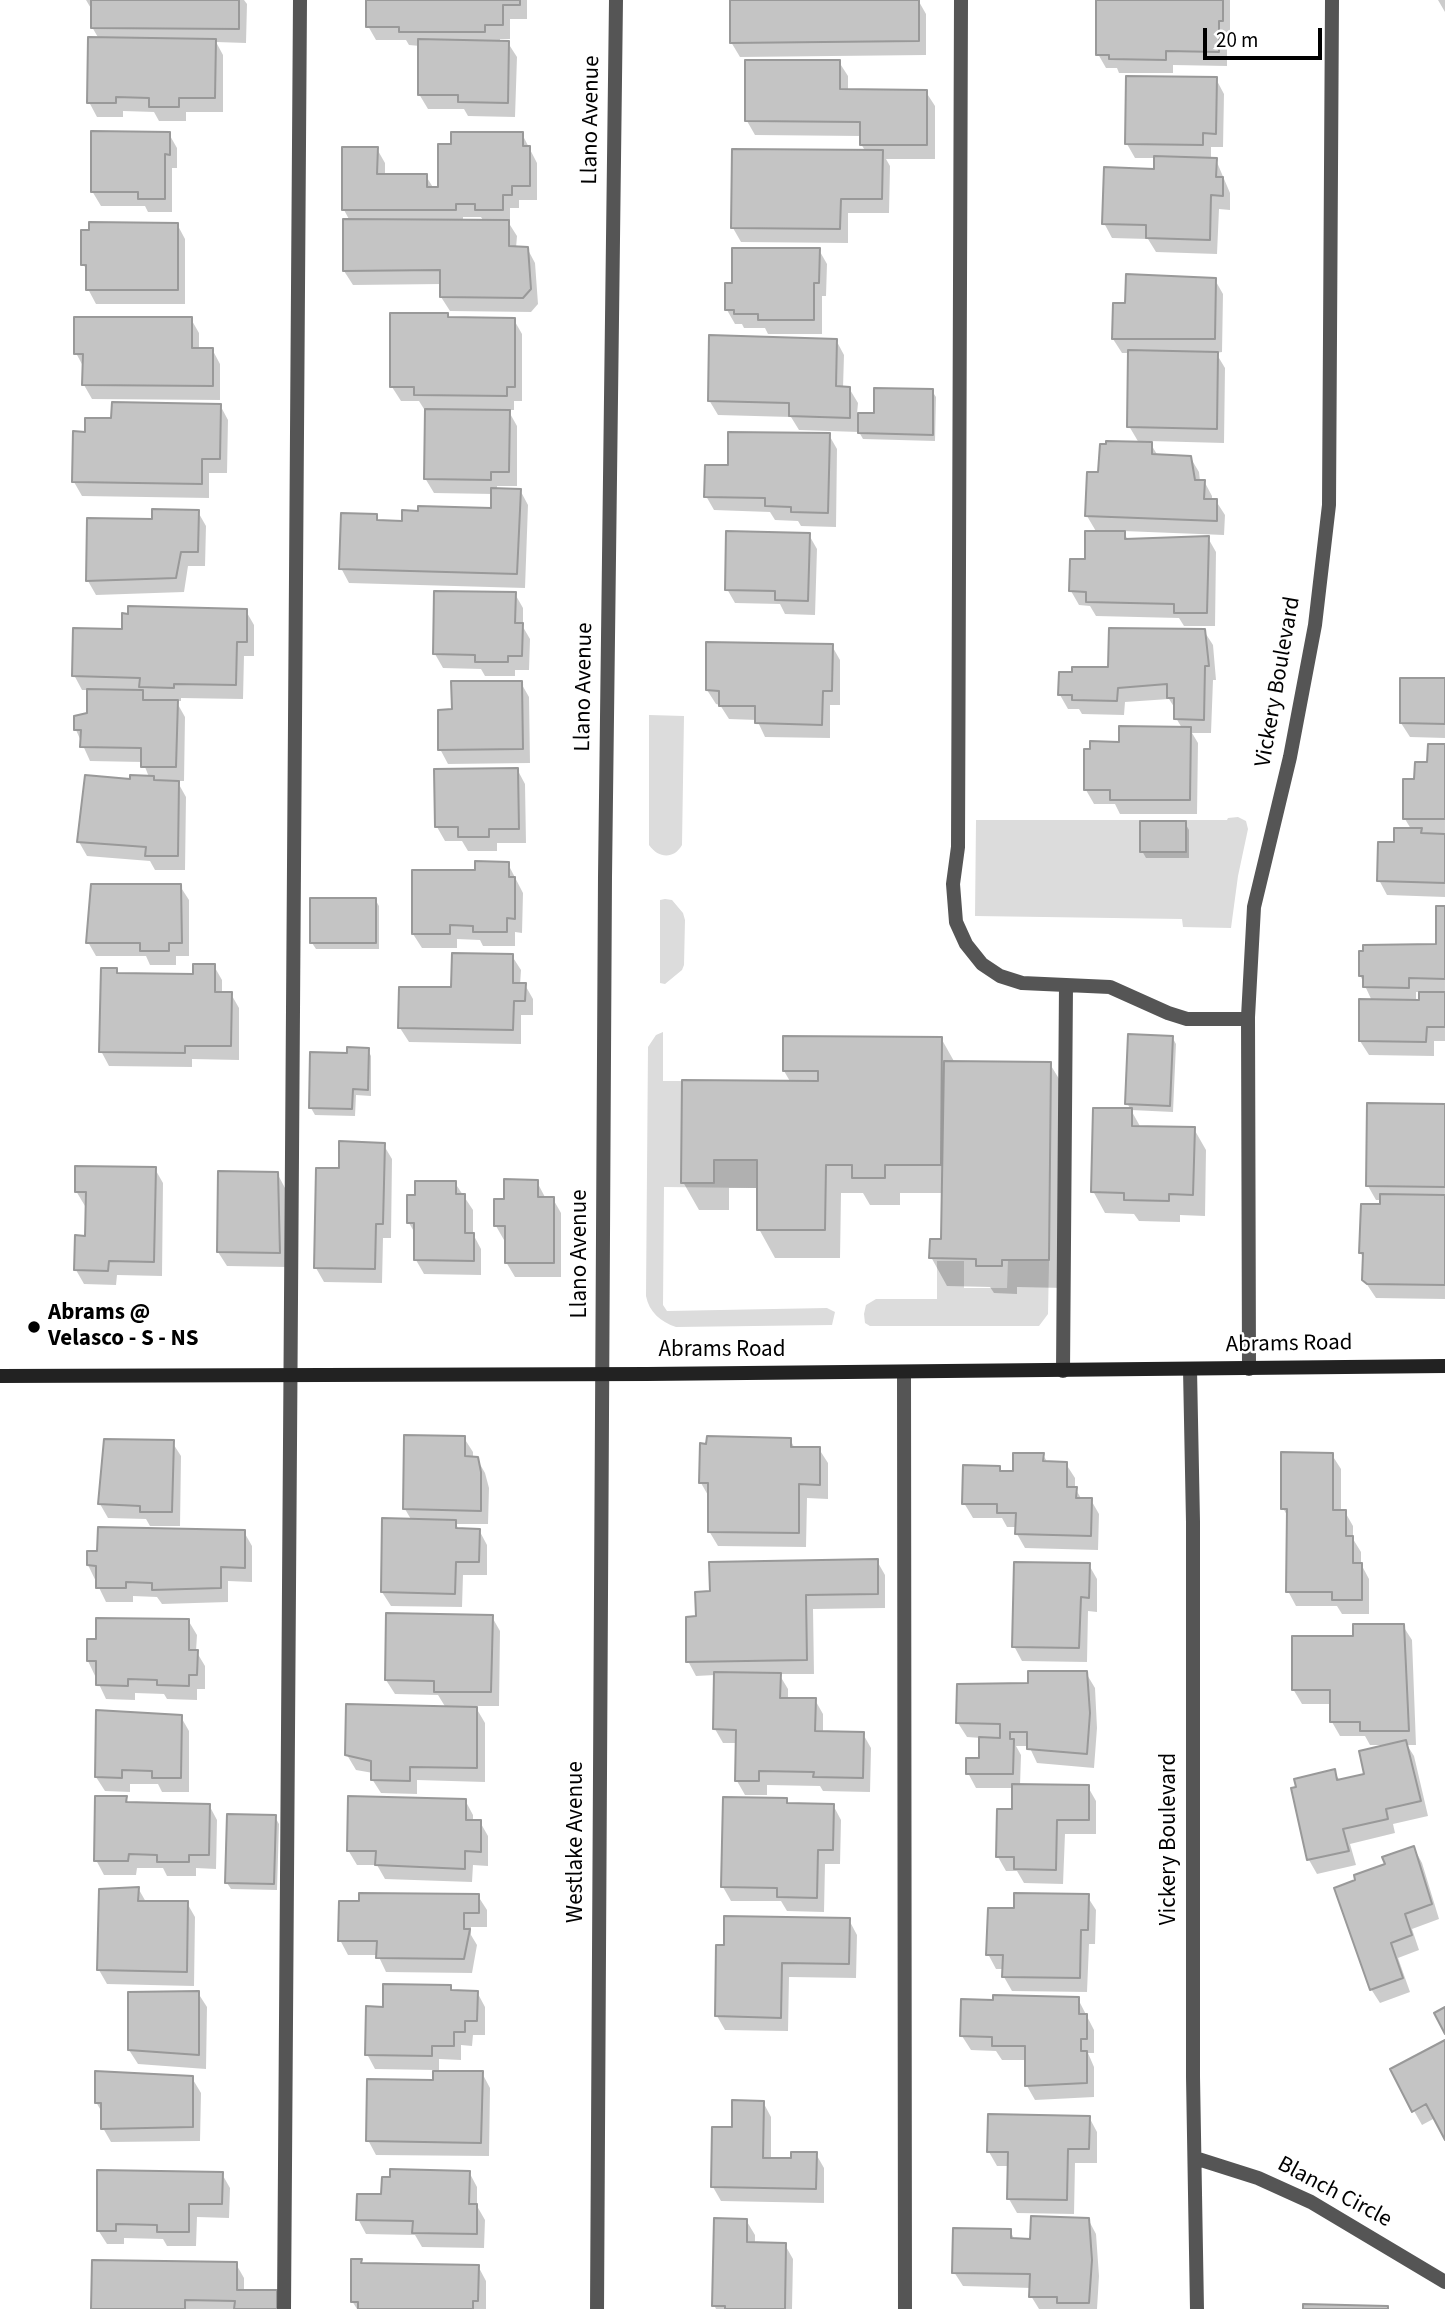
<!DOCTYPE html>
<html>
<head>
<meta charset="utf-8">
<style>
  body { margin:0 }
  #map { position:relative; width:1445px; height:2309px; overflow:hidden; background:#fff; font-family:"Source Sans 3",sans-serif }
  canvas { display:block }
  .scale { position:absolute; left:1203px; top:28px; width:119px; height:32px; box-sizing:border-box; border:4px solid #000; border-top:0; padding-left:9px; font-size:21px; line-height:24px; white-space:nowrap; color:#000; -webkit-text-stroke:5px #fff; paint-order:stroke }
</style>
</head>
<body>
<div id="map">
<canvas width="1445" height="2309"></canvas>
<div class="scale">20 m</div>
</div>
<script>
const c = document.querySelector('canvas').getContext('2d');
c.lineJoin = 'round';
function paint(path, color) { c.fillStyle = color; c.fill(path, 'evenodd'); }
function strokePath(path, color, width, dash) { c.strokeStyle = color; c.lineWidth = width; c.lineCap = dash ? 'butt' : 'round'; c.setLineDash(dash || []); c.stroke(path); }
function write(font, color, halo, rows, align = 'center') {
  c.font = font + ' "Source Sans 3",sans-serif'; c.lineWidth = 5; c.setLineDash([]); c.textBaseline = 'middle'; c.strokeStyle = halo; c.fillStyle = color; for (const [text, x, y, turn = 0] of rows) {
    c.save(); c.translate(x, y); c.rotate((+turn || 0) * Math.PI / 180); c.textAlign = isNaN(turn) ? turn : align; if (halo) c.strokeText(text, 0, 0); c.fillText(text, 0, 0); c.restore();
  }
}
paint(new Path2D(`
  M649 715 684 716 682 845C674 859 659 859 649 845Z
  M1238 817 1246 821 1248 829 1238 876 1231 928 1183 927 1182 919 975 916 976 820H1227L1228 818Z
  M665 899 672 900 683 913 685 920 684 965 682 970 665 984 660 983V900Z
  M663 1032V1081H681V1183H713L714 1161H757L756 1188 664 1187 663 1305 667 1311 827 1308 835 1312 832 1325 676 1327C661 1322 649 1312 646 1296L648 1047 656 1035Z
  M1008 1260 1049 1261 1048 1314 1039 1326H870L865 1323 864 1314 866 1305 876 1299H937V1261H964V1288H1007Z`), '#dcdcdc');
paint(new Path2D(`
  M86 0H244L247 4 246 43 216 42 223 55V112H186V121H159L154 112 123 111V117H97L89 102 99 39 92 27V10Z
  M368 0H527V19H510V39H500V43H508L517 57 515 117 468 116 464 109H428L419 94 420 46 409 45 406 40H376L368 26Z
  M741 0H918L926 14V55L740 57 731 42Z
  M1098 0H1230V35H1227V66L1173 65V73H1119L1117 68H1106L1098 54Z
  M1438 0H1445V12Z
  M839 62 848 76V91L926 92 935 106V159H886L890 166 889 213H848V243L741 242 733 228 866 152 861 144V136L755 135 747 121Z
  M1216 79 1224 94 1223 147H1211V160H1216L1230 193V210L1219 209 1217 254 1156 252 1148 239 1112 238 1104 223 1155 171V158H1135L1127 144Z
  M169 134 177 148V168H172V212H148L145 206H101L92 191Z
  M522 134 537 163V200H519V208H510V225L517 236 516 248H527L535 263 538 304 531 312 450 311 441 297 442 284 353 285 344 271 350 221 344 210 377 149 385 163V176H426L434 189H440L453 145ZM463 217H481L484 222H463Z
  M177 224 185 239V304H96L88 289V272L83 264Z
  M819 250 827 264 826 296H822V334H768L765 328H744L742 324H735L727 310 734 284Z
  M1215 280 1223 294 1222 352 1216 353 1225 368 1224 443 1149 441 1158 456 1190 457 1199 472 1200 481H1204L1212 496V501H1216L1225 515 1224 535 1123 531 1128 540 1208 538 1216 552 1215 626H1184L1179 618 1096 616 1090 606 1079 605 1071 591 1087 560 1097 533 1087 516 1100 474 1139 443 1129 426 1130 353H1122L1113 339 1127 305Z
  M191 319 199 333V349H212L220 364V400L92 399 84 385V368L76 353Z
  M449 319 514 320 522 334V401H514V410H508L517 426V486H497V490H520L528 505 525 588 349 583 341 568 376 516 379 522 403 523 492 510 493 494 434 493 425 478 427 409H424L419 401H401L392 387Z
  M836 340 844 355 843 388H849L858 403 857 414H875L932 391 936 397 935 441 863 439 859 432 799 430 791 417 718 415 709 400Z
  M220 405 228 420 227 473H209V498L82 496 74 482 86 433 113 419Z
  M829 435 837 449 836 527 801 526 798 521 775 520 770 512 714 510 706 496 729 466Z
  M198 512 206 526 205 566H188L184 592 96 595 88 581 154 521Z
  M809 535 817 549 815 615 785 614 780 604 735 603 727 589Z
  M515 594 523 608V627L530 639 529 670H515V676H485L481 669 443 668 435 654Z
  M246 611 254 625V656H244L243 699 181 698V701H176L185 717 184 781H177L186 797 185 870H155L150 861 87 856 79 842 131 781 149 777 143 762 90 761 76 730 88 714V690H82L74 675 124 631Z
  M1204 631 1213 645 1216 680H1213L1211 733H1192L1198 743 1197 814H1120L1115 804H1094L1086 790 1121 744 1182 728 1176 718V710L1169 699 1125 702 1124 715 1082 714 1079 709H1068L1060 695 1110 669Z
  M832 646 840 660V705H830V738L765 737 757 720 729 719 720 705 716 704 707 690Z
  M1445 680V738L1410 737 1401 723Z
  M521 683 529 697 530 763 448 764 440 749Z
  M1445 746V897L1387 895 1379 880 1395 844 1411 829 1405 819 1416 781Z
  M517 769 525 784 526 843H497V851H468L462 841H445L437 827Z
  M1185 823 1189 830V858H1146L1142 851Z
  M508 864 523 893 522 933 515 932V946H483L480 940 457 939V948H422L413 934 477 872Z
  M180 886 189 900V956H176V965H150L146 956H96L88 942Z
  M375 899 379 906V949H316L312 943Z
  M1445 908V1041H1434V1056L1369 1055 1360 1041 1372 1001 1360 975 1437 945ZM1416 992H1421V1001H1416Z
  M512 956 521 970 520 985H525L533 999V1015H521V1044L409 1042 400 1028 453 989Z
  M214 966 222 980V994H231L239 1008V1060L192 1059V1067L109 1066 101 1051 116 970 119 975 194 976Z
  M1172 1037 1176 1044 1173 1112 1131 1110 1141 1128 1194 1129 1206 1150 1205 1216 1180 1215V1222L1139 1221 1134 1214 1105 1213 1093 1191 1131 1110 1127 1103Z
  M941 1038 955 1063 1050 1064 1067 1092 1064 1288 1017 1287V1294L994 1293 990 1287 947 1286 931 1257 942 1241 943 1193H900V1205H870L863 1193H841L840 1258H775L759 1229V1188H729V1210H699L683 1182 791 1083 784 1071Z
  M368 1050 371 1056V1096L356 1095 355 1116 315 1115 311 1108Z
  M1445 1106V1299L1376 1298 1364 1280V1259L1360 1252 1382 1206V1200H1376L1368 1186Z
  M383 1144 392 1159 391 1238H383L382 1283 324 1282 316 1268Z
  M155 1169 163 1183 162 1276 117 1275 116 1285 84 1284 76 1270 87 1237V1206H85L76 1191Z
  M277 1173 285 1188 288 1267 227 1266 218 1252Z
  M537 1182 546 1199H553L561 1213V1277H515L506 1262V1240H504L496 1226 506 1200Z
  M455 1183 473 1210V1234L481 1249V1275L424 1274 416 1260V1235L409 1223 417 1196Z
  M464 1438 473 1452V1458L477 1459 485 1473 489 1488 488 1524H456L459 1530H479L487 1545V1575H463L462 1607 391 1606 382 1592 412 1521 405 1509Z
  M790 1439 795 1449H819L828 1463V1499L807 1498 806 1547 718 1546 709 1531V1497L701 1483Z
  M172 1442 181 1456 180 1526H150L146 1519 108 1518 100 1504Z
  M1043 1455 1048 1463 1066 1464 1075 1478V1488L1082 1500H1091L1099 1514 1098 1550 1025 1548 1017 1534V1527H1007L1002 1518H973L964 1503 999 1467 1002 1473H1015Z
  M1332 1455 1341 1469V1512H1345L1353 1526V1539L1361 1552V1564L1369 1579V1614H1342L1337 1606H1296L1288 1591 1289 1519 1283 1508Z
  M244 1532 252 1546V1582L228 1581V1602L162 1604 157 1597 133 1596V1602H106L88 1565Z
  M877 1561 885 1575V1608L813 1609 814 1674H779L788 1689V1700H815L823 1714V1733L863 1734 871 1748 870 1792 823 1791 820 1786 767 1785V1795H745L737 1781 738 1743H723L715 1729V1675L696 1676 688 1661V1619Z
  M1089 1565 1097 1579V1612L1088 1611 1087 1662 1022 1661 1014 1646Z
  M492 1617 500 1631 499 1706H475L485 1723V1782L417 1780V1794L381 1793 372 1779 373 1773 356 1770 347 1755 446 1708 438 1695 395 1694 386 1680Z
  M188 1620 197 1635 196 1651 205 1666V1689H197V1700L167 1699 164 1694 135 1693V1700L106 1699 88 1661Z
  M1403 1626 1412 1640 1416 1745H1407L1414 1756 1428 1816 1393 1824 1395 1833 1350 1844 1356 1865 1317 1874 1309 1860 1334 1771 1340 1781 1366 1775 1388 1745H1370L1365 1736H1340L1332 1722V1704H1302L1293 1689 1355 1637Z
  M1086 1673 1095 1688 1097 1728 1094 1768 1037 1763 1029 1746H1016L1021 1755 1020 1786 1088 1787 1096 1801V1834H1065L1063 1884 1024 1883 1017 1871H1006L998 1857 1013 1811 1014 1788H976L968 1773 981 1760V1738L967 1737 958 1723 1030 1684Z
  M181 1717 189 1731V1792H162L158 1784H130V1792L105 1791 96 1777Z
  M126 1798 129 1804 209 1805 217 1820 216 1869 196 1868V1876H167L163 1868H137L136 1875H104L96 1860Z
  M465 1800 473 1815V1822H480L488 1836V1866L473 1865 472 1882 385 1879 377 1865H357L348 1850Z
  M786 1800 789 1805H833L841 1820 840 1864H825L824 1912 787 1911 781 1901H731L723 1887Z
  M275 1817 279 1824 277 1890 231 1889 227 1883Z
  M1414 1848 1422 1863 1439 1919 1412 1929 1419 1950 1398 1958 1410 1992 1380 2003 1371 1989 1357 1881Z
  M138 1888 146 1902 187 1903 195 1917 194 1986 107 1984 99 1970Z
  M478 1896 487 1910V1927H471V1935L477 1945 472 1973 386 1972 378 1955H348L340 1940Z
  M1087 1896 1096 1910 1095 1944H1089L1087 1992 1012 1991 1004 1977V1969H996L988 1954 1015 1910Z
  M849 1920 857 1935 856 1978 789 1977 788 2031 725 2030 717 2016 718 1947Z
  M450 1987 453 1992H477L485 2007V2035H473L472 2046 461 2045V2060L439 2059V2073H482L490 2088 489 2156 376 2155 368 2140 435 2082V2070L375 2069 367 2054 384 2009Z
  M198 1993 207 2007 206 2069 138 2064 129 2050Z
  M1078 1999 1094 2030V2053H1088L1094 2067V2097L1035 2100 1027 2086V2060H1002L996 2051 971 2050 962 2036Z
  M1445 2042V2137L1435 2118 1422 2125 1414 2111Z
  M192 2078 201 2093 200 2141 111 2142 103 2128V2114L96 2102Z
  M763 2102 771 2117V2159H792L816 2154 824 2168V2203L721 2201 713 2187 733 2129Z
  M1089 2117 1097 2132V2163H1075L1074 2214 1017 2213 1009 2199V2166H997L989 2152Z
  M469 2172 477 2187V2206L485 2220 484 2248 422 2247 415 2235 366 2234 358 2219 383 2196Z
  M222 2174 230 2188 229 2218 197 2217 196 2246H167L163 2239 124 2238V2244H107L98 2230Z
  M1088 2219 1096 2234 1099 2276 1097 2309H1039L1031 2296V2288L963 2286 954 2272 1010 2231 1015 2240 1032 2241Z
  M746 2220 755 2235V2244L785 2245 793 2259 792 2309H716L714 2305Z
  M361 2261 363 2265 478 2266 486 2281V2309H357L352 2301Z
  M236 2264 244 2278V2292H276L284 2309H93Z`), '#0003');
const building = new Path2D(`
  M91 0H239V29L91 28Z
  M366 0H520V5H503V25H485V32H399V27H366Z
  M730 0H919V41L730 43Z
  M1096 0H1223V21H1219V52L1166 51V60L1109 59V55H1096Z
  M88 37 216 39 215 98H179V107H149V98L116 97V103H87Z
  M418 39 509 41 508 103 458 102V95H418Z
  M745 60H840V89L927 90V145H860V122L745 121Z
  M1126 76 1217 77 1216 134 1203 133V145L1125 144Z
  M91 131 170 132V155L165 154V199H138V192H91Z
  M451 132H523V146H530V186H512V195H503V210H475V204H456V210H342V147H378L377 174H427V187H438V144H451Z
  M732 149 883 150 882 199H841L840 229 731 228Z
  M1154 156 1217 158 1216 177H1223V196L1211 195 1210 240 1146 238V225L1102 224 1104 167 1154 169Z
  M343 219 509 220V246L528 247 531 289 523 298 440 297V270L343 271Z
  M89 222 178 223V290H86V265H81V230H89Z
  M732 248H820L819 283H814V320H758V314H734V310H725V283H732Z
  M1126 274 1216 278 1215 339H1112L1113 303H1125Z
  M390 313H448V317L515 318V387H507V396L414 395V387H390Z
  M74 317H192V348H213V386L82 385 83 354H74Z
  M709 335 837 339 836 386 850 387V418L789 416V403L708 401Z
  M1128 350 1218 352 1217 429 1127 427Z
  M874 388 933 389V435L858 433V413H874Z
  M112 402 221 404 220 459H202V484L72 482 73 431 85 432V418H111Z
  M425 409 510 410 509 472H491V480L424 479Z
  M728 432 830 433 828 513 791 512V507L765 506V498L704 497 705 465H728Z
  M1106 441 1152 442V454L1191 456 1195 480H1205L1204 499H1217V521L1085 516 1087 472H1098L1100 444H1106Z
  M491 488 521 489 517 574 339 569 341 513 377 514V520L402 521V510L418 511V506L491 508Z
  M152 509 199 510 198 552H181L176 578 86 581 87 518 152 519Z
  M726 531 810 533 808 601 775 600V591L725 590Z
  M1085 531H1125V539L1209 536 1207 613H1174V604L1086 602V592L1069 591 1070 559H1085Z
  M434 591 516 592 515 623H523L522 656H508V662H475V655L433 654Z
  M128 606 247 609V642H237L236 685 174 684V688L139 687 140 678 72 676 73 628 122 629V613L128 614Z
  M1109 628 1205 629 1209 666H1205L1204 720 1174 719V698H1167V684L1118 688 1117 701 1072 700V695H1058L1059 672H1072V667H1108Z
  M706 642 833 644 832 691H823L822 725 755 723V706H719V691L706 690Z
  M1400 678H1445V724L1400 723Z
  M451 681H522L523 749 438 750V710L452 709Z
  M87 689 143 690V700H178L176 767H141V748L80 747 81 730H74V716L87 713Z
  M1119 726 1191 727 1190 800H1110V790H1084V749H1090V741L1119 742Z
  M1428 744H1445V819H1403V779H1414L1415 762H1427Z
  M518 768 519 829H489V837H458V827H435L434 769Z
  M85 775 130 779V775L154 776V780L179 781 178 856H145L146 847 77 842Z
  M1140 821H1186V852H1140Z
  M1394 828H1422L1421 833 1445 834V883L1377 881 1378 842H1394Z
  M475 861 509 862V877H515V919L507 918V932H473V926L450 925V934H412V870H475Z
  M91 884H181L182 943H169V951H140V943H86Z
  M310 898H376V943H310Z
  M1436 906H1445V979L1409 978V988L1363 987V976H1359V951H1363V945L1436 944Z
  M452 953 513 954V983H526L525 1001H514L513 1030 398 1028 399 987H451Z
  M193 964H215V992H232L231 1046H185V1053L99 1052 101 968H117V973L193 974Z
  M1419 992H1445V1027H1427L1426 1042 1359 1041V999L1419 1000Z
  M1128 1034 1173 1036 1170 1106 1125 1104Z
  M783 1036 942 1037 941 1165H885V1178H852V1165H826L825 1230H757V1160H714V1183H681L682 1080 818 1081V1071H783Z
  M347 1047 369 1048 368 1090 353 1089 352 1109 309 1108 310 1052 347 1053Z
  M944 1061 1051 1062 1049 1260H1002V1266H976V1259L929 1258 930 1239H941Z
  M1367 1103 1445 1104V1187L1366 1186Z
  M1093 1108H1132V1126L1195 1127 1193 1195 1169 1194V1201L1124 1200V1193L1091 1192Z
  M339 1141 385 1143 383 1224H376L375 1269 314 1268 316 1168H339Z
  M75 1166 156 1167 154 1262 109 1261 108 1271 74 1270 75 1235 85 1236 86 1192H75Z
  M218 1171 278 1172 280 1253 217 1252Z
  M504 1179 538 1180V1197H554V1263H505V1226H494V1199H504Z
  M415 1181H456V1194H465V1233H474V1261L414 1260V1223H407V1195H415Z
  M1380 1194 1445 1195V1285L1367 1284 1362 1280 1363 1253H1359L1361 1204H1380Z
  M404 1435 465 1436V1456L478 1457 481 1472V1511L403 1509Z
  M707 1436 791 1438V1447H820V1485L799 1484V1533L708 1532V1483H699L700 1443 706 1444Z
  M104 1439 174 1440 172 1512H140V1506L98 1504Z
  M1281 1452 1333 1453V1510H1346V1536H1353V1563H1362V1600H1332V1592H1286L1287 1509H1281Z
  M1013 1453H1044L1043 1461 1067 1462V1487H1077L1076 1498H1092L1091 1536 1015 1534 1016 1513H997V1504H962L963 1465 1000 1466V1471H1013Z
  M382 1518 456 1520V1528L480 1529 479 1562H456L455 1594 381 1592Z
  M98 1527 245 1530V1568L221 1567V1588L152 1590V1583L126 1582V1588H96V1566L87 1565V1551H97Z
  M878 1559V1594L806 1595 807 1660 686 1662V1617L696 1616 695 1592 710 1591 709 1562Z
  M1014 1562 1090 1563 1089 1598 1081 1597 1079 1648 1012 1647Z
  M386 1613 493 1615 491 1692H434V1681L385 1680Z
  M96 1618 189 1619V1650H198L197 1675H189V1686L157 1685V1680L128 1679V1686L96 1685V1661H87V1639H96Z
  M1353 1624H1404L1409 1731H1360V1722H1330V1690H1292V1636H1353Z
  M1028 1671H1087L1090 1713 1087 1754 1027 1749V1732H1010V1739H1014L1013 1774H966V1758H979V1737L1000 1738V1724L956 1723 957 1684 1028 1683Z
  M714 1672 781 1673 780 1698H816L815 1731 864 1732 863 1778 813 1777 814 1772 759 1771V1781H735L736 1730 713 1729Z
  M346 1704 477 1707V1768L410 1767V1781L371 1780V1761L345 1755Z
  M96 1710 182 1715 181 1778H152V1771L122 1770V1778L95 1777Z
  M1406 1740 1421 1801 1386 1809 1388 1819 1343 1829 1349 1851 1307 1860 1291 1788 1296 1787 1294 1779 1335 1769 1337 1780 1364 1774 1359 1751Z
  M1012 1784 1089 1785V1820H1057L1056 1870 1014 1869V1857H996L997 1809H1012Z
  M95 1796H127L126 1802 210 1804 209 1855H189V1862H157V1855L129 1854 128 1861H94Z
  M348 1796 466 1799V1820H481V1852L465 1851V1869L375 1865 376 1851H347Z
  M723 1797 787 1798V1803L834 1804 833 1850H818L817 1898 777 1897V1888L721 1887Z
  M227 1814 276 1815 274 1884 225 1883Z
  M1414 1846 1432 1904 1405 1914 1412 1935 1391 1943 1403 1978 1370 1990 1334 1888 1355 1880 1354 1875 1385 1864 1382 1857Z
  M139 1887 138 1901H188L187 1972 97 1970 99 1889Z
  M359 1893 479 1894V1913H464V1929H470L464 1959 376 1958 377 1941H338L339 1901H359Z
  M1014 1893 1089 1894 1088 1930H1081L1080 1978 1002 1977 1003 1955H986L988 1908H1014Z
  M724 1916 850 1918 849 1964 782 1963 781 2018 715 2016 716 1945H724Z
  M383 1984 451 1985V1990L478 1991 477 2021H465V2032H454V2046H432V2056L365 2055 366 2006 383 2007Z
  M199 1991V2055L128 2050V1992Z
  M993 1995 1079 1997V2014H1087V2039H1081V2051H1087V2083L1025 2086V2046H992V2037L960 2036 961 1999 993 2000Z
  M1445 2007V2034L1434 2013Z
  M1445 2040V2140L1426 2104 1412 2112 1390 2069Z
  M95 2071 193 2076V2127L101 2129V2103H95Z
  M433 2071H483L481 2143 366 2141 367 2079 433 2080Z
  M732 2100 764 2101 763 2158H791V2152H817L816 2189 711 2187 712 2127H732Z
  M988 2114 1090 2116 1089 2149H1068L1067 2200 1007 2199 1008 2152H987Z
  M390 2169 470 2171 469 2204H477V2234L412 2233 413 2221 356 2220 357 2194H381L382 2177H390Z
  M97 2170 223 2172 222 2204H189V2232H157V2225L116 2224V2231H97Z
  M1031 2216 1089 2218 1092 2260 1089 2303H1057V2297H1029L1030 2274 952 2273 953 2228 1011 2229V2238L1030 2239Z
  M714 2218 747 2219V2242L786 2243 785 2309H725V2306H712Z
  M351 2259H362L361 2263 479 2265 478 2301H473V2309H358V2302H351Z
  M92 2260 237 2262V2290H277V2309H234L235 2301 185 2300V2309H91Z
  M1303 2304 1388 2306V2309H1303Z`);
paint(building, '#c4c4c4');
strokePath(building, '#999', 2);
strokePath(new Path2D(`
  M961 0 958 847 953 884 956 922 966 944 982 964 1000 976 1022 983 1110 987 1168 1013 1187 1019H1248
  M1063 1371 1066 985
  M904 1372 905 2309
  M284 2309 300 0`), '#555', 14);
strokePath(new Path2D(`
  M1190 1369 1193 1522V2077L1197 2309
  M1249 1369 1248 1017 1254 907 1290 757 1315 625 1329 505 1332 0
  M1195 2158 1258 2178 1311 2202 1445 2282
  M597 2309 605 876 616 0`), '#555', 14);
strokePath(new Path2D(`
  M0 1376 647 1374 1445 1366`), '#222', 14);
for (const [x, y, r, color] of [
  [34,1327,7,"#000"]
]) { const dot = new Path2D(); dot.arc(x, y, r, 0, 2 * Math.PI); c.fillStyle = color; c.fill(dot); strokePath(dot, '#fff', 2.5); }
write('23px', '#000', '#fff', [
  ["Llano Avenue",592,120,-89],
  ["Vickery Boulevard",1279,682,-80],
  ["Llano Avenue",585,687,-89],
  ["Llano Avenue",581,1254,-90],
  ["Abrams Road",1289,1345,-1],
  ["Abrams Road",722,1351],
  ["Vickery Boulevard",1170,1839,-90],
  ["Westlake Avenue",577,1842,-90],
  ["Blanch Circle",1334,2193,28]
]);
write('bold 23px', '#000', '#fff', [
  ["Abrams @",48,1314],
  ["Velasco - S - NS",48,1340]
], 'left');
</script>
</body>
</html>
